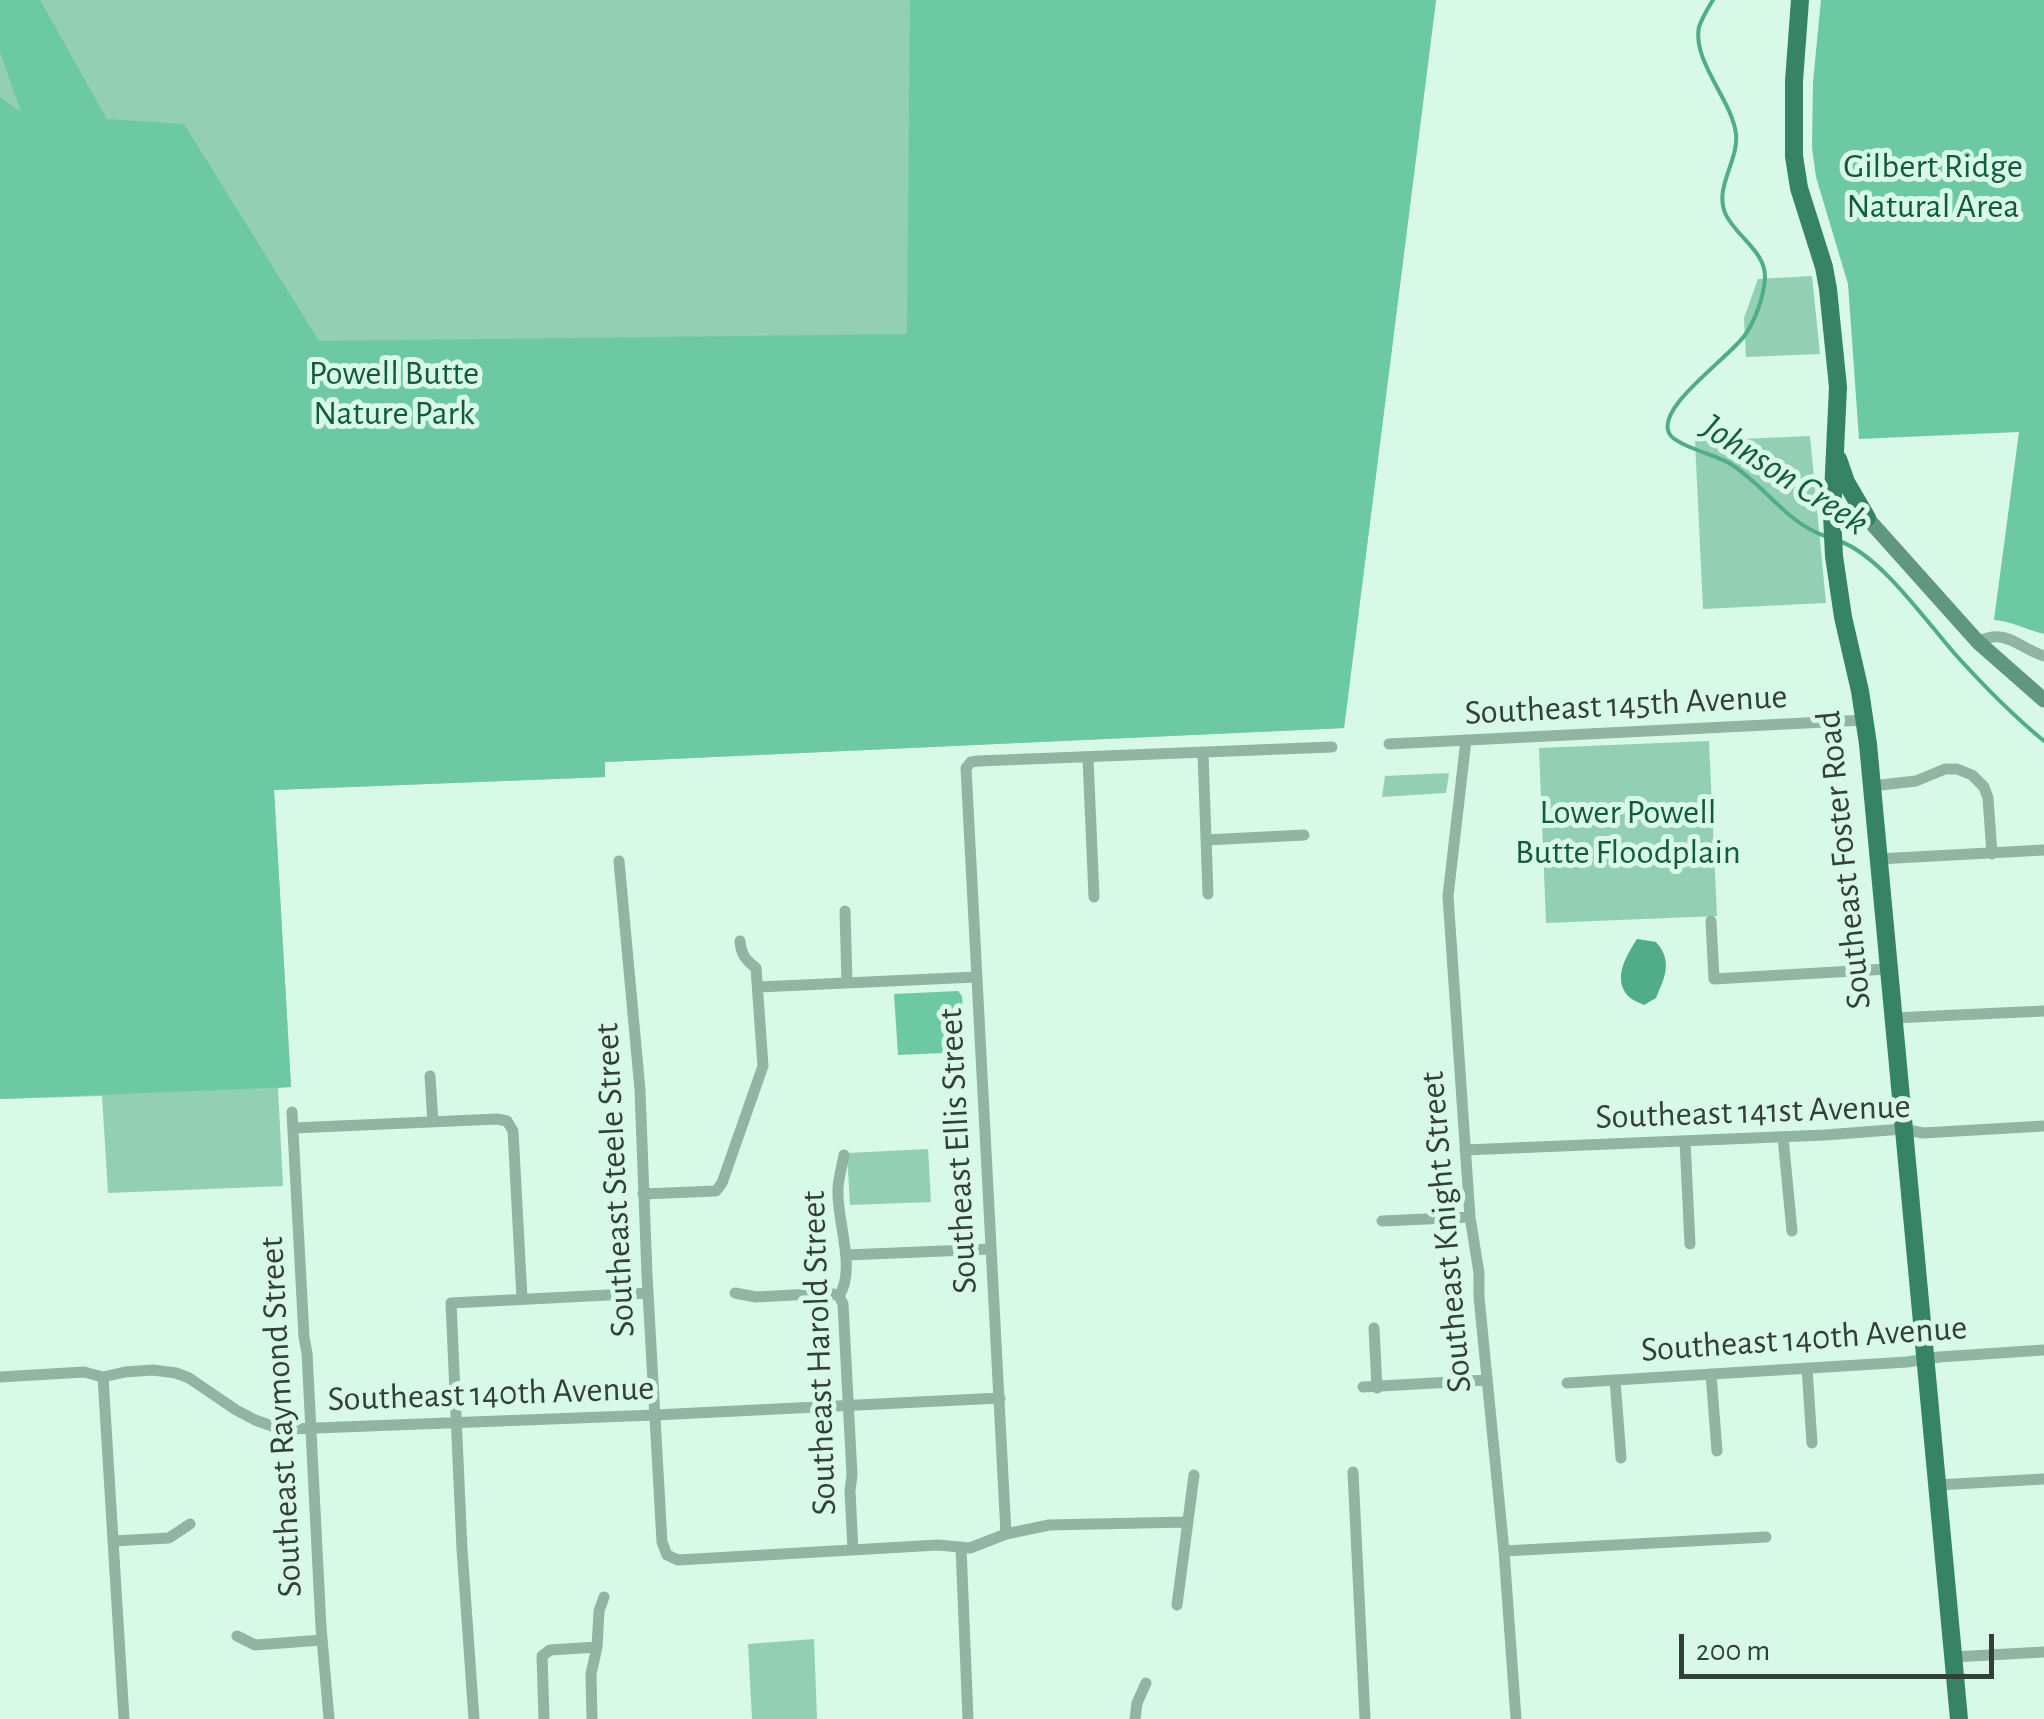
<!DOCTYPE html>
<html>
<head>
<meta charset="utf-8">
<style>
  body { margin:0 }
  #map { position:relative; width:2044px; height:1719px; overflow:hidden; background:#d8f8e8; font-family:"Alegreya Sans",sans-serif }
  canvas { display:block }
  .scale { position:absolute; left:1679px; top:1634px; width:315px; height:45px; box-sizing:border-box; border:5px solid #334039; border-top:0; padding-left:12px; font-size:30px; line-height:35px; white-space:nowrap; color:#334039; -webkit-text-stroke:8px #d8f8e8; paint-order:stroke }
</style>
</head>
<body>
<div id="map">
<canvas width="2044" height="1719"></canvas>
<div class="scale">200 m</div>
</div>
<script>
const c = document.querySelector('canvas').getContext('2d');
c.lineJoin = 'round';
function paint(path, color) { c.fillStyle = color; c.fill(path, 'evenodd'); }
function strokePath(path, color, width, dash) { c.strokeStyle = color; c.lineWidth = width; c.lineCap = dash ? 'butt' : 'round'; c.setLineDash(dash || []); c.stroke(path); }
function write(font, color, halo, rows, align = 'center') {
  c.font = font + ' "Alegreya Sans",sans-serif'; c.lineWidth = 10; c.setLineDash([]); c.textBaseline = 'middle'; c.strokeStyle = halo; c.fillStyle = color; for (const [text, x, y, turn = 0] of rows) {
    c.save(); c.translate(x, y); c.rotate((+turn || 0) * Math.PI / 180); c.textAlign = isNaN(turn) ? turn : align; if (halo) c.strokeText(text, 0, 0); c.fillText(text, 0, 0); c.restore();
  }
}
paint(new Path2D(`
  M0 0H1436L1344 728 605 762V777L274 790 291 1087 278 1088 283 1186 108 1193 102 1096 0 1099Z
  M1812 276 1820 354 1746 357 1744 318 1758 279Z
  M1810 436 1826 603 1703 609 1695 441Z
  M1709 741 1717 916 1546 923 1539 748Z
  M1449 773 1446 793 1382 797 1385 776Z
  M928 1149 931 1202 850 1205 847 1153Z
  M814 1639 817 1719H752L748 1644Z`), '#93cfb3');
paint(new Path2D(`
  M0 0H40L107 119 184 124 319 341 907 334 910 0H1436L1344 728 605 762V777L274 790 291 1087 0 1099V97L21 112 0 52Z
  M1821 0H2044V634C2027 630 2011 621 1994 620L2019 432 1859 439 1848 284 1816 177 1812 147 1813 82Z
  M958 991 962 996 965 1052 898 1055 894 994Z`), '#6dc9a2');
paint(new Path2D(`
  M1637 939 1656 942C1673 961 1665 977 1656 998L1644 1005C1638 1002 1632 1000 1628 996 1612 978 1627 955 1637 939Z`), '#50ad87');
strokePath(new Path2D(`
  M1713 0C1708 8 1702 18 1699 27 1692 61 1732 100 1736 134 1739 161 1713 188 1726 215 1737 237 1766 252 1765 278 1764 296 1755 321 1745 335 1730 357 1656 407 1669 433 1674 445 1716 455 1729 463 1764 484 1785 522 1825 536
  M1839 541C1880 555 1925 620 1955 654 1983 685 2011 714 2044 741`), '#50ad87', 4);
strokePath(new Path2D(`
  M1978 642C2006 627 2018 648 2044 656
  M1466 740 1448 896 1470 1217 1479 1273V1297L1504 1551 1516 1719
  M1389 744 1865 720
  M1203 753 1208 894
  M1088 758 1094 897
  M1872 786 1916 781 1945 769H1957L1972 775 1984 787 1988 798 1992 854
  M1206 840 1304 835
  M1878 859 2044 850
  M619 861 640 1090 647 1275 662 1542 667 1555 678 1560 938 1545 970 1548 1006 1534 1049 1525 1188 1522
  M845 911 847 983
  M1711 921 1714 979 1888 969
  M759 987 976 977
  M1893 1018 2044 1011
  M430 1076 433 1122
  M292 1112 304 1337 307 1353 321 1627 329 1719
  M294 1128 497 1119 507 1121 513 1131 522 1298
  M1783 1137 1792 1231
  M1685 1141 1690 1244
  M1465 1150 1825 1135 1903 1129 1923 1133 2044 1126
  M844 1155C842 1167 837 1182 838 1194 838 1224 856 1270 839 1296L843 1304 852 1475 850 1491 853 1550
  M643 1194 716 1191 722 1183 763 1066 756 968C746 960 741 955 740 941
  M1382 1221 1470 1217
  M847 1255 991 1249
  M735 1293 756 1297 830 1293 839 1296
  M1374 1328 1377 1388
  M1807 1368 1812 1443
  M1711 1374 1717 1451
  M0 1377 84 1372 103 1377 125 1372 153 1370 176 1373 189 1378 236 1410 255 1420 275 1427 290 1429 655 1415 1000 1398
  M103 1377 124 1719
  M1615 1380 1621 1458
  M1567 1383 1907 1362 1939 1357 2044 1350
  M1363 1387 1487 1380
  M1353 1472 1365 1719
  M1937 1485 2044 1479
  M1006 1534 966 768 971 762 978 761 1332 747
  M113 1541 169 1538 190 1524
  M961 1547 968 1719
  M1504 1551 1766 1537
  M1177 1605 1194 1475
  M237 1636 255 1645 322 1640
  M1953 1657 2044 1652
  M474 1719 462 1549 451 1303 648 1293
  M544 1719 542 1656 550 1650 597 1647
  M592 1719 591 1674 597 1647 599 1611 604 1597
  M1135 1719 1137 1703 1146 1683`), '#90b5a3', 11);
strokePath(new Path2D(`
  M1832 515 1856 514 1867 518 1978 642 2044 700`), '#5f987f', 15);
strokePath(new Path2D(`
  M1800 0 1794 81V156L1799 188 1824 267 1828 289 1838 387 1832 515 1834 556 1843 617 1860 691 1868 744 1959 1719
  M1838 459 1846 482 1867 518`), '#378365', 18);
write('35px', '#125b41', '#d8f8e8', [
  ["Gilbert Ridge",1933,166],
  ["Natural Area",1933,206],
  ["Powell Butte",394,373],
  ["Nature Park",394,413],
  ["Lower Powell",1628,812],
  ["Butte Floodplain",1628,852]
]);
write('35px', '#334039', '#d8f8e8', [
  ["Southeast 145th Avenue",1626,705,-3],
  ["Southeast Foster Road",1844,860,-96],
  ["Southeast 141st Avenue",1753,1112,-2],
  ["Southeast Ellis Street",958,1151,-93],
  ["Southeast Steele Street",615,1180,-93],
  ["Southeast Knight Street",1446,1232,-95],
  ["Southeast 140th Avenue",1804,1339,-4],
  ["Southeast Harold Street",819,1353,-92],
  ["Southeast 140th Avenue",491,1394,-2],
  ["Southeast Raymond Street",281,1417,-93]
]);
write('italic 38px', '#155d43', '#d8f8e8', [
  ["Johnson Creek",1785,475,33]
]);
</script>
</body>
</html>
